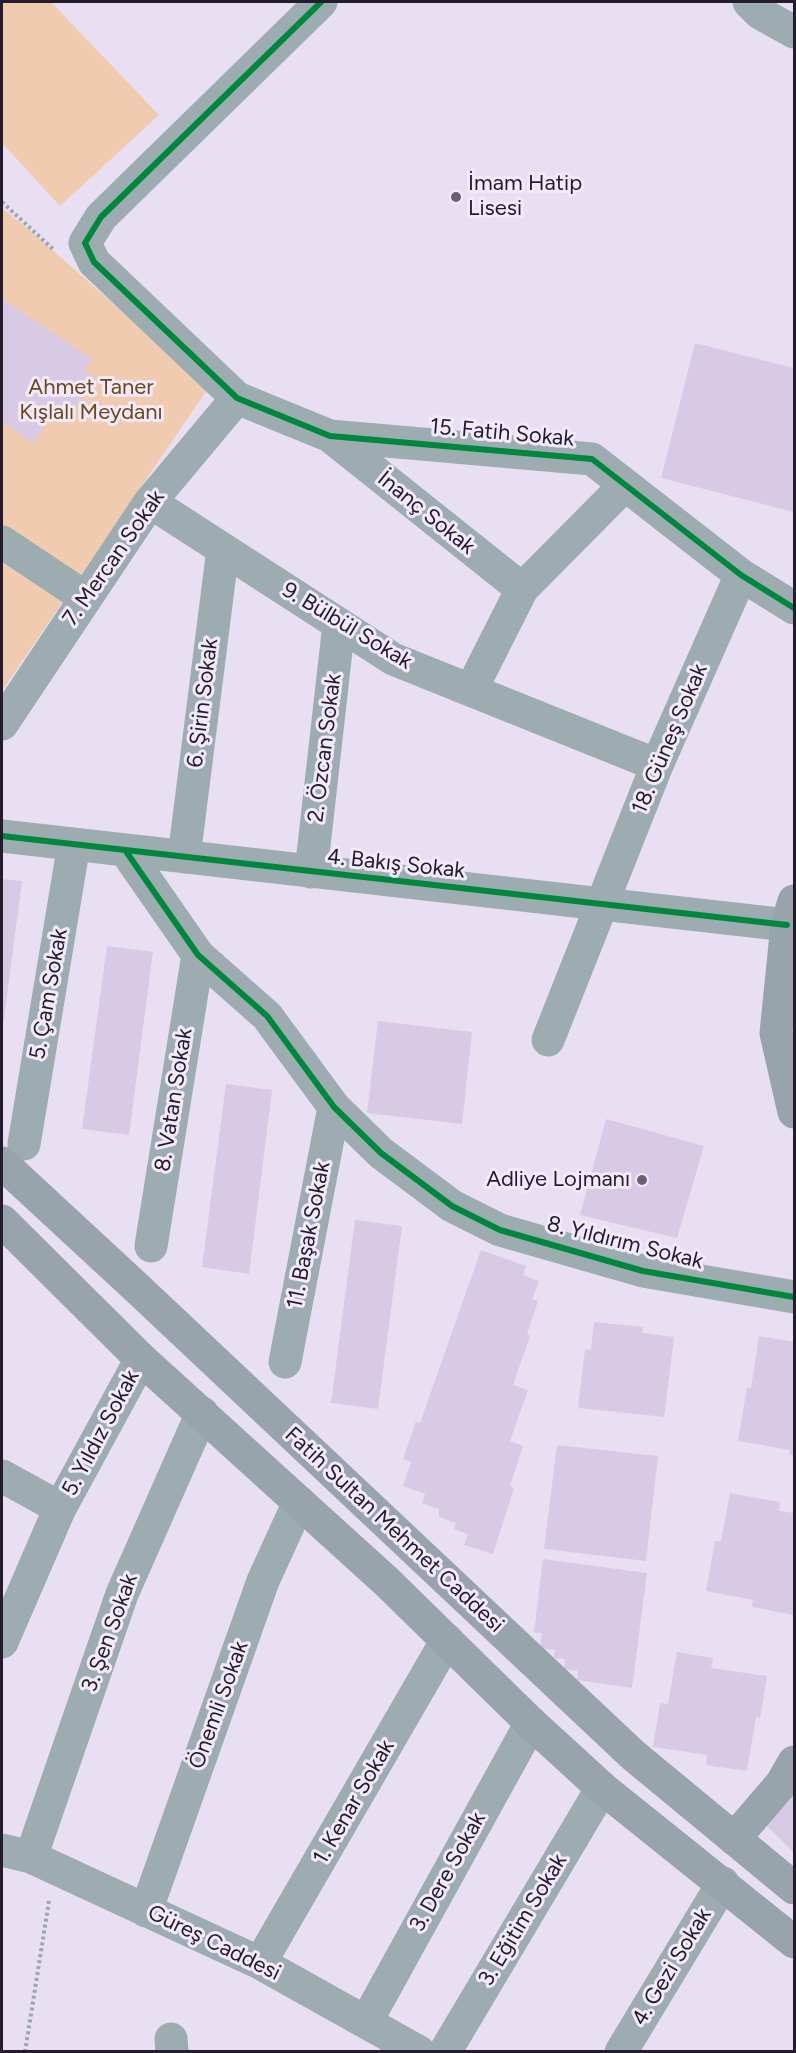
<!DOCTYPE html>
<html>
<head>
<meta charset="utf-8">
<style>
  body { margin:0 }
  #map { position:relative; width:796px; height:2053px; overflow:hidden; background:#e9dff3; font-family:Figtree,sans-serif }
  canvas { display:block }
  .frame { position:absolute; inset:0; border:3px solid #241c2c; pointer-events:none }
</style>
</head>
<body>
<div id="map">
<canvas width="796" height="2053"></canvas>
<div class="frame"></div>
</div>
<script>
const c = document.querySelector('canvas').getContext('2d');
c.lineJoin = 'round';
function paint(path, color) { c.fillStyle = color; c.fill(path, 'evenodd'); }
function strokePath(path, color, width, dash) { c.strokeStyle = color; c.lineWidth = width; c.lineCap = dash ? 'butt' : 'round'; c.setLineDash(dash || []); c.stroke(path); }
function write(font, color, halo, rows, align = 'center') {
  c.font = font + ' Figtree,sans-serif'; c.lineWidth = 6; c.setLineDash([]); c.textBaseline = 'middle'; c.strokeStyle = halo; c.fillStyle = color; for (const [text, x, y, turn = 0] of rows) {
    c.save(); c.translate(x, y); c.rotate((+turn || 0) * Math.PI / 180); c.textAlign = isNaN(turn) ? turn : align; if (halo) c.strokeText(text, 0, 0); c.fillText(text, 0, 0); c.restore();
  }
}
paint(new Path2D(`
  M2 2H51L159 115 60 206 2 143Z
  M2 208 27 228 209 387 2 691Z`), '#f0cbaf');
paint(new Path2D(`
  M2 299 92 359 84 371 95 378 69 418 56 409 33 443 2 422Z
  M695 343 794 368V512L661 478Z
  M2 879 22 881 3 1027H2Z
  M107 946 153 952 129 1135 82 1129Z
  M378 1021 472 1032 462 1124 367 1113Z
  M226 1084 272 1090 249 1274 202 1267Z
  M606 1119 704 1146 677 1238 580 1215Z
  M355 1220 402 1226 378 1409 331 1403Z
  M481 1250 526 1266 523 1275 539 1281 532 1299 538 1301 527 1334 530 1336 513 1385 528 1390 510 1441 523 1446 510 1486 514 1488 493 1554 464 1545 468 1534 454 1529 456 1523 439 1517V1509L422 1503 425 1494 403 1486 411 1462 403 1459 416 1421 420 1423Z
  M594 1322 643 1327 642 1333 674 1337 664 1417 578 1408 585 1349 591 1350Z
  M759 1336 794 1342V1455L789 1454 790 1450 738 1441 747 1387 751 1388Z
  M557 1445 658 1456 646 1561 544 1549Z
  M730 1493 780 1502 779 1511 794 1513V1615L752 1607 753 1600 706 1591 715 1541H721Z
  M543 1559 647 1573 632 1688 577 1680 578 1671 564 1669 565 1659 554 1658 555 1650 540 1648 542 1633 534 1632Z
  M677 1652 713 1658 711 1668 767 1676 760 1718 756 1717 747 1771 706 1765 707 1755 653 1747 660 1703 668 1704Z
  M794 1769V1853L765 1824Z`), '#d8cae5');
strokePath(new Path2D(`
  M2 202 54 250
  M25 2052 49 1901`), '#9ca7ac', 4, [3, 3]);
strokePath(new Path2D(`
  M321 2 101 217 85 243 94 262 237 398 330 436 592 459 741 575 794 608
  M749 2 760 13 794 32
  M330 436 522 589
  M150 502 393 659 657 765
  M2 542 86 598
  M471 690 522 589 625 485
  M2 724 150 502 237 398
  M2 836 787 925
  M125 850 198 955 267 1016 334 1107 381 1153 452 1206 500 1230 643 1271 794 1297
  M184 857 223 549
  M311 872 339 624
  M548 1040 657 765 741 575
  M24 1144 74 844
  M151 1246 198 955
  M285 1362 334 1107
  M2 1476 60 1508
  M2 1642 60 1508 141 1359
  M2 1850 31 1857 260 1963 419 2052
  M31 1857 122 1594 202 1413
  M146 1911 263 1581 299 1502
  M260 1963 447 1640
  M366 2022 531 1723
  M171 2039 172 2052
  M445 2052 602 1788
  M621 2052 723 1883`), '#9cacb0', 33);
strokePath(new Path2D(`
  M794 901 787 925 776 1033 794 1112
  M2 1163 138 1289 633 1755 794 1888
  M2 1221 141 1359 387 1582 531 1723 602 1788 794 1942
  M734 1839 782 1783 794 1762`), '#97a4ac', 33);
strokePath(new Path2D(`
  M321 2 101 217 85 243 94 262 237 398 330 436 592 459 741 575 794 608
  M2 836 787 925
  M125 850 198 955 267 1016 334 1107 381 1153 452 1206 500 1230 643 1271 794 1297`), '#00873e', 6);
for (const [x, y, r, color] of [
  [456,197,6,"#696072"],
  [642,1180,6,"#696072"]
]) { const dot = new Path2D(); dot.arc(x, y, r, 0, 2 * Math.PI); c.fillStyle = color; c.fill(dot); strokePath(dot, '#f2e9fb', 2); }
write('22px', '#241c2c', '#f2e9fb', [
  ["İmam Hatip",468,184],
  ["Lisesi",468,209],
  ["Adliye Lojmanı",630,1180,"right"]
], 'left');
write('22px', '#6d481a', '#f2e9fb', [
  ["Ahmet Taner",91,388],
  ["Kışlalı Meydanı",91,413]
]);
write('22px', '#241c2c', '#f2e9fb', [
  ["15. Fatih Sokak",502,433,5],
  ["İnanç Sokak",426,513,39],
  ["7. Mercan Sokak",114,558,-55],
  ["9. Bülbül Sokak",347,626,31],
  ["6. Şirin Sokak",203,703,-83],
  ["18. Güneş Sokak",670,739,-67],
  ["2. Özcan Sokak",325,748,-83],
  ["4. Bakış Sokak",396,864,6],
  ["5. Çam Sokak",49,994,-80],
  ["8. Vatan Sokak",174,1100,-81],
  ["11. Başak Sokak",309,1235,-79],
  ["8. Yıldırım Sokak",625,1243,14],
  ["5. Yıldız Sokak",101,1433,-62],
  ["Fatih Sultan Mehmet Caddesi",394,1530,43],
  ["3. Şen Sokak",110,1633,-70],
  ["Önemli Sokak",219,1705,-70],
  ["1. Kenar Sokak",354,1802,-60],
  ["3. Dere Sokak",448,1872,-61],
  ["3. Eğitim Sokak",523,1920,-59],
  ["Güreş Caddesi",214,1943,26],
  ["4. Gezi Sokak",672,1967,-59]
]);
</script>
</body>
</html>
